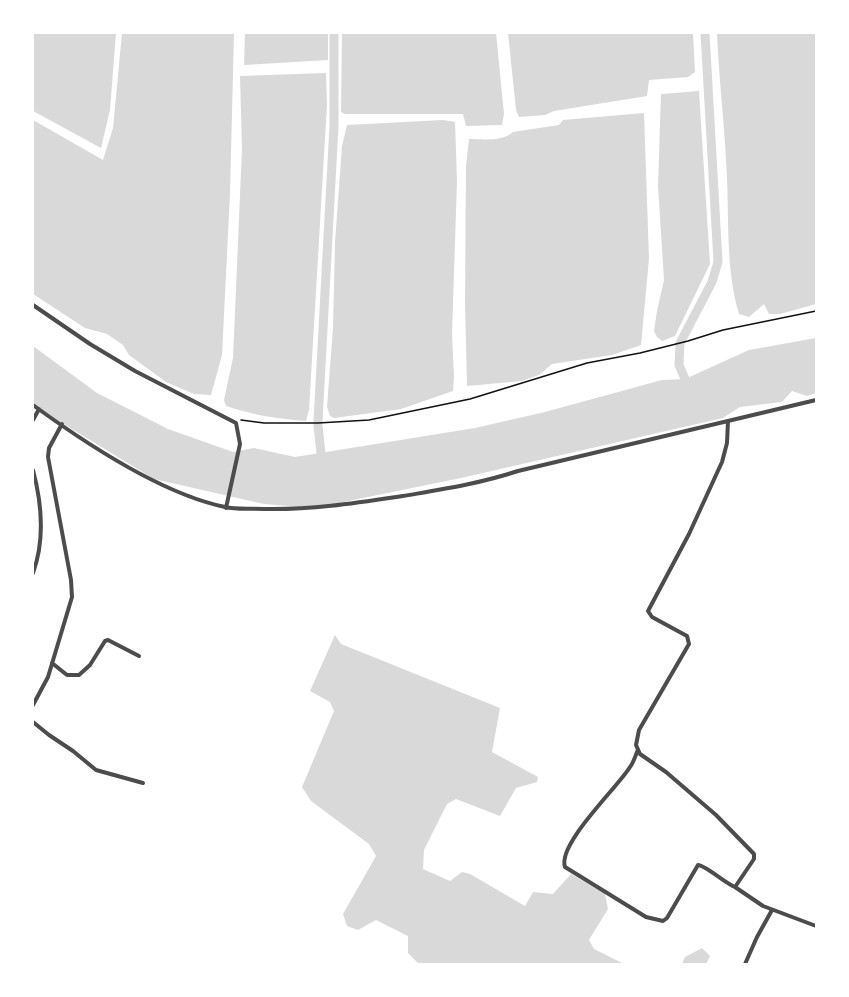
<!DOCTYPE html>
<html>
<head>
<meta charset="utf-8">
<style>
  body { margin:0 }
  #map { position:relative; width:849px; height:997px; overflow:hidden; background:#fff; font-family:Georgia,serif }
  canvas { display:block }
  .frame { position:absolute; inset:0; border:34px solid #fff; pointer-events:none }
</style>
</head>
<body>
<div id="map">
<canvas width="849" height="997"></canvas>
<div class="frame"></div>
</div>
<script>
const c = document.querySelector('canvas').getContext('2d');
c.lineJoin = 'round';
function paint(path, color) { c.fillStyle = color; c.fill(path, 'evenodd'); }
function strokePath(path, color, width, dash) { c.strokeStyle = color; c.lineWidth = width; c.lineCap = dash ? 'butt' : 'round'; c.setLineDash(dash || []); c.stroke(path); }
paint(new Path2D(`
  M33 33H116L110 110 101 148 33 111Z
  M122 33H234L230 194 222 355 211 395 194 394 166 382 129 355 123 345 107 334 85 328 33 294V120L103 160 113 128Z
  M245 33H328V60L244 65Z
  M342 33H496L504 114 502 125 466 126 463 114H345L341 112Z
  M508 33H693L695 72 688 77 649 80 647 96 554 111 545 115 519 117 516 110Z
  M717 33H816V304L780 314H769L764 304 749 317 739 314C726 270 729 224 727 178 725 130 719 81 717 33Z
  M326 73 327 104 309 410 306 421C278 419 253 415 226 406L224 400 233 358 242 149 240 76Z
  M699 91 710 264 675 336 662 341 657 337 654 331 657 311 664 280 658 186 661 94Z
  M644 113 649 259 641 345 612 355 552 364 539 375 522 381 467 386 465 304 466 166 469 139C482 139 503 142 513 132L559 125 563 120Z
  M443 120 455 122 457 181 452 334 454 377 453 391 401 409 334 418 330 416 327 407 333 328 335 242 342 146 347 125Z
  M816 338V393L807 396 792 391 782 402 740 407 723 418 461 478 314 508 264 504 154 479 62 423 33 403V346L97 393 168 429 233 452 254 448 295 457 475 428 545 412 662 380 685 379 749 350Z
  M335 635 341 644 500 708 492 752 538 777 537 782 516 788 500 816 456 799 447 804 424 850 423 869 450 881 462 872 470 874 525 906 533 892 553 894 571 874 605 894 608 909 589 940 594 949 624 964H419L408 953V936L376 920 358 930 347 926 343 914 376 856 369 844 311 801 302 787 334 711 330 702 310 691Z
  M702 948 710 956 706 964H682L685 957Z`), '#d9d9d9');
strokePath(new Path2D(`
  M685 379 679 365 680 343 712 282 718 262 705 33
  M318 421 334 126V33
  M318 425 321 454`), '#d9d9d9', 9);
strokePath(new Path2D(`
  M241 420 264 423H318L369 420 470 399 587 363 640 353 688 341 723 330 816 311`), '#111', 1.5);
strokePath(new Path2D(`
  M33 305 90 344 135 371 236 423 240 444 226 508
  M33 405C85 443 162 494 225 507 237 510 252 508 264 509 311 510 356 503 403 496 444 489 478 484 518 471L816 400
  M33 420 39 409
  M728 421 727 443 722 462 689 534 648 611 652 617 687 636 689 644 639 730 636 745 640 754 666 772 716 815 754 854V859L735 887 763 906 816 926
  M33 470C42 504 45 540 33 573
  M52 663 67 675H79L90 665 105 641 108 640 139 656
  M33 705 48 677 72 597 71 580 48 457 49 448 62 424
  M33 722 49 735 73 751 96 770 143 783
  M638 750C635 756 634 762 630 767 618 787 557 844 565 867L646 917 663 921 667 918 698 865C705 865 725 883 735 887
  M745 964 757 937 772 910`), '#4c4c4c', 4);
</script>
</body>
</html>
